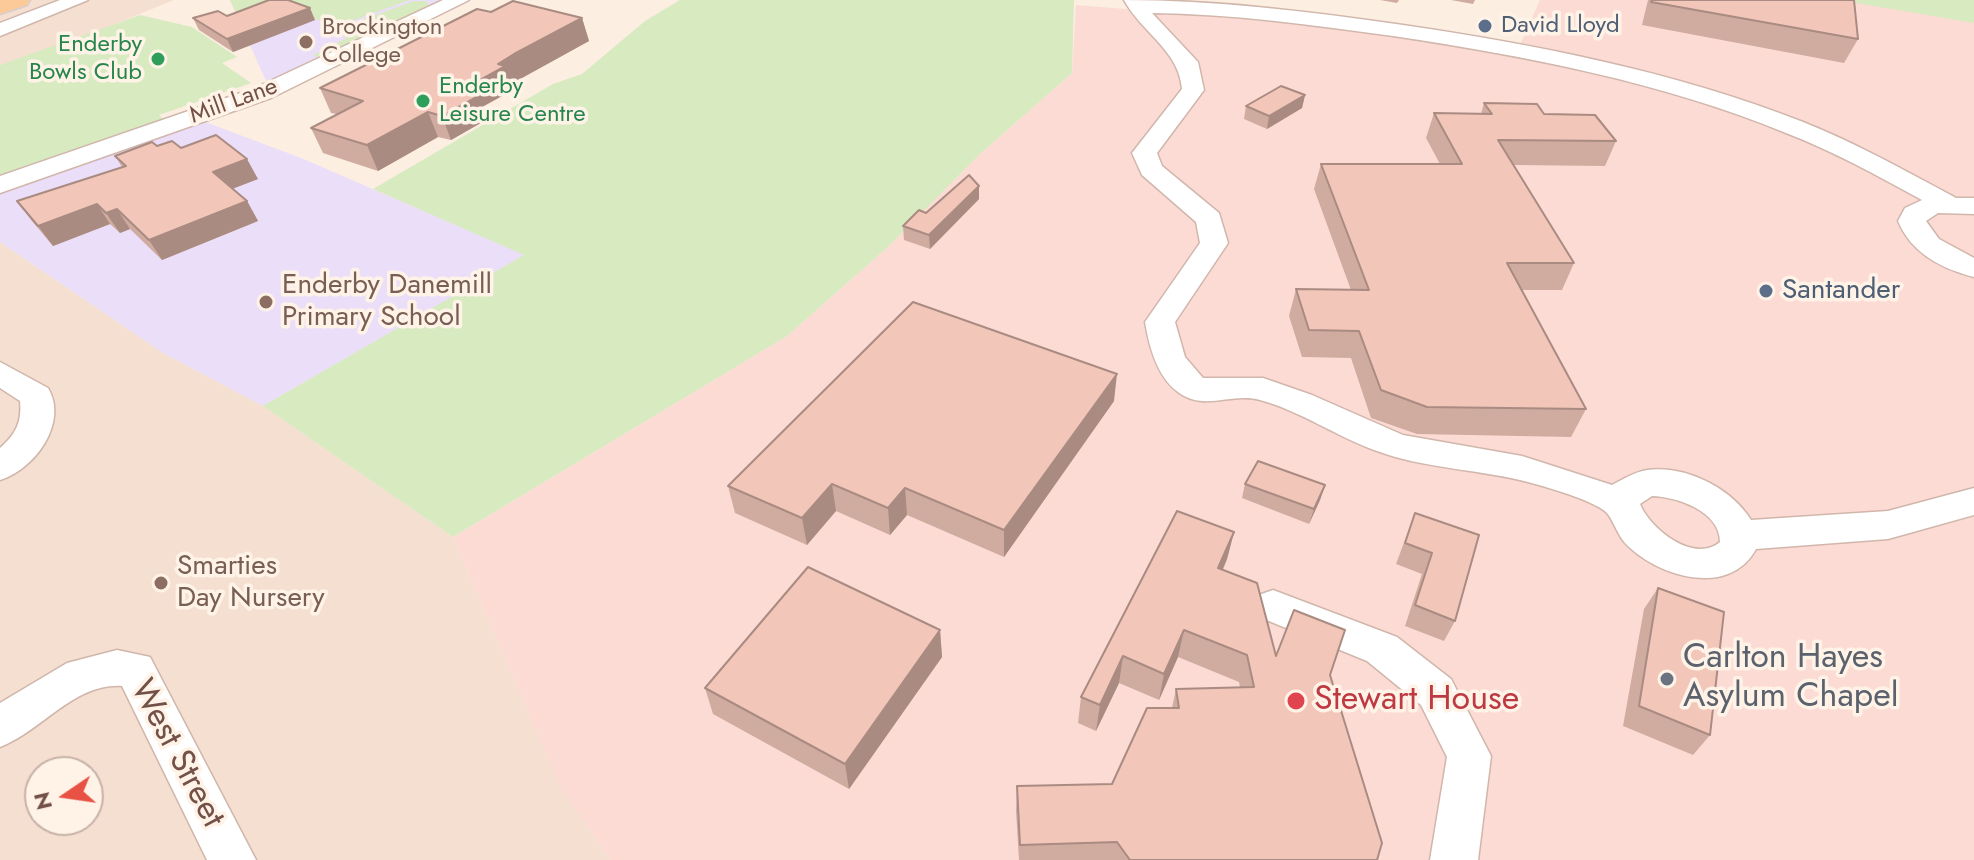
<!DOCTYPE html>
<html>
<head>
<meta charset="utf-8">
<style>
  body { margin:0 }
  #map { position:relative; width:1974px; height:860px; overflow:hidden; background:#fceee1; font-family:Jost,sans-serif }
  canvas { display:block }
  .north { position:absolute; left:24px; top:756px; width:80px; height:80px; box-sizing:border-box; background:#fff3e8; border:2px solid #c7b2a8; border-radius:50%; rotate:257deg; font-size:22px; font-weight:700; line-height:32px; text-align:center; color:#745148 }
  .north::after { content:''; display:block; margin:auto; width:28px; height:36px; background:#e85244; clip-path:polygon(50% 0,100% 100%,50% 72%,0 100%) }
</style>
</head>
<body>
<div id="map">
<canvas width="1974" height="860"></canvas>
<div class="north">N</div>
</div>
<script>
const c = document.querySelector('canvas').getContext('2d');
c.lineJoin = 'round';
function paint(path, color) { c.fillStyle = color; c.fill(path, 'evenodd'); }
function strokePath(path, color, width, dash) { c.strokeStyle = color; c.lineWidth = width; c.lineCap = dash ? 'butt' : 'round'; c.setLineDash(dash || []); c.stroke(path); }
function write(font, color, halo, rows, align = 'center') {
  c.font = font + ' Jost,sans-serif'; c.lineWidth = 7; c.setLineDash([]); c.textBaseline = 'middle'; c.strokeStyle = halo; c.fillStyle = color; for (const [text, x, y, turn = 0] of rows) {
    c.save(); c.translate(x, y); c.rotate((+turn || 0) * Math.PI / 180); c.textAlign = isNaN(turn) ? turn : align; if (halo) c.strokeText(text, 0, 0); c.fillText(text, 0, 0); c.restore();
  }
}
paint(new Path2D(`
  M0 0H174L76 40 0 65Z
  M0 242 163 353 263 406 453 537 561 787 611 860H0ZM40 772H88V820H40Z`), '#f4dfd0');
paint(new Path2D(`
  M1540 0H1846L1974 22V860H611L561 788 453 537 787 336 888 247 979 155 1072 73 1076 5 1290 22 1407 37 1515 56Z`), '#fddbd5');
paint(new Path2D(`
  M230 0H456L320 62 266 81Z
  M200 120 301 158 525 255 263 406 163 353 0 242V194Z`), '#ebdef8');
paint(new Path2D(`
  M230 0H410L332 28 317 19 241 25Z
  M680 0H1074L1072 73 979 155 888 247 787 336 453 537 263 406 524 255 373 189 553 84 582 74 645 21Z
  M1838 0H1974V23Z
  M414 1H426L433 11 323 60 313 55 347 38 334 30Z
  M140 15 192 27 237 57 222 63 251 83 159 115 163 119 0 178V65Z`), '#d7eac0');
const minor = new Path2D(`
  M60 0H88L0 36V23Z
  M443 0H469L271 98 0 193V176L255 88Z
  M1124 0C1214 0 1306 11 1396 24 1533 44 1674 71 1803 122 1856 143 1906 171 1956 198H1974V214L1938 213 1926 221 1939 239 1974 258V277C1942 269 1911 253 1898 221L1905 208 1922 200C1878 176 1833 151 1786 133 1662 82 1526 56 1393 36 1313 25 1233 14 1152 13L1198 62 1204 90 1157 153 1162 166 1219 213 1228 243 1175 322 1185 357 1203 378H1263L1312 395 1403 435 1522 456 1612 485C1623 479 1635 472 1647 470 1686 465 1731 488 1751 520L1888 511 1974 488V515L1888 539 1756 549C1729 599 1656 576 1625 543 1617 534 1613 519 1606 512 1591 499 1540 485 1520 480 1473 469 1423 468 1377 451 1337 437 1301 411 1260 400 1232 392 1204 412 1178 392 1157 377 1149 346 1145 322L1200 243 1196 222 1142 175 1132 153 1182 89C1179 50 1141 32 1124 0ZM1652 496C1677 497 1720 511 1720 542 1694 564 1650 529 1640 504Z
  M0 362 48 388C69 423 34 470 0 480V448C16 434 22 422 20 401L0 388Z
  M1273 590 1397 637 1451 679 1491 756 1478 860H1430L1447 757 1421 705 1367 661 1259 617 1253 606 1259 595Z
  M117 650 150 657 256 860H207L122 686C74 683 42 731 0 747V703L67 663Z`);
const major = new Path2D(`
  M0 0H30L27 5 0 14Z`);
strokePath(minor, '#d0b6ab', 3);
strokePath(major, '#d8cecc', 3);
paint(minor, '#fff');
paint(major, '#fcc998');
paint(new Path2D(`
  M1380 0H1399L1397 3Z
  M1451 0H1475L1473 4Z
  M1648 0H1854L1858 39 1844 63 1642 25Z
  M491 12 582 18 589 41 511 84 513 90 482 107 486 120 451 140 438 137 378 171 323 153 311 128 337 114 331 113 320 88Z
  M227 16 315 20 233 52 199 30 193 18Z
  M1305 95 1302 108 1267 129 1244 119 1246 106Z
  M1484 103 1544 114 1616 141 1605 166 1513 165 1574 263 1562 290H1521L1586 409 1571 437 1417 434 1371 418 1351 358 1302 357 1289 316 1296 289 1351 290 1314 189 1321 164H1440L1426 138 1434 113 1481 114Z
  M157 146 181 148 258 179 232 189 247 201 258 221 162 260 130 229 120 233 110 224 53 246 32 221 17 201 122 167 115 156Z
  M979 186V199L930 249 904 240 903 226 926 213Z
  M1114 401 1004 557 907 515 890 535 836 511 807 545 735 513 728 486Z
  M1245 484 1325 485 1320 500 1309 524 1242 498Z
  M1415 513 1479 535 1455 621 1444 641 1405 626 1422 574 1396 564Z
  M1234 532 1227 559 1223 570 1276 656 1330 675 1377 860H1019L1016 811 1017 786 1112 784 1172 708 1176 689 1240 687 1239 682 1178 657 1159 700 1119 683 1096 731 1078 723 1081 697Z
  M1658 588 1710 735 1693 755 1623 726 1644 609Z
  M940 630 942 657 849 789 713 714 705 688Z`), '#d0ab9f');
paint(new Path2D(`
  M310 8 315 20 233 52 227 39Z
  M582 18 589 41 511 84 513 90 482 107 486 120 451 140 442 116 460 91 514 54Z
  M1305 95 1302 108 1267 129 1269 116Z
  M428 112 438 137 378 171 367 145Z
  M247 159 258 179 224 192 213 172Z
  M979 186V199L930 249 929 235Z
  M247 201 258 221 162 260 149 240Z
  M97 204 110 224 53 246 38 226Z
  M117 209 130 229 120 233 106 213Z
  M1117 374 1114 401 1004 557V530Z
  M832 484 836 511 807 545 802 518Z
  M1325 485 1320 500 1309 524 1314 509Z
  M905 488 907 515 890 535 888 508Z
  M1234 532 1227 559 1211 595 1218 568Z
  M940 630 942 657 849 789 845 764Z
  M1184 630 1178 657 1159 700 1164 674Z
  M1123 656 1119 683 1096 731 1100 705Z`), '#a98b82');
const building = new Path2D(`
  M269 0H288L310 8 227 39 193 18 218 11 227 16Z
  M1652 0H1854L1858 39 1651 2Z
  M513 1 582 18 514 54 498 64 505 66 460 91 478 96 442 116 428 112 367 145 311 128 363 101 320 88 477 9 491 12Z
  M1281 86 1305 95 1269 116 1246 106Z
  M1484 103 1537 104 1544 114 1595 115 1616 141 1498 140 1574 263H1507L1586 409 1427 407 1381 390 1359 331 1309 330 1296 289 1369 290 1321 164H1462L1434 113 1492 114Z
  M216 135 247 159 213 172 247 201 149 240 117 209 106 213 97 204 38 226 17 201 126 166 115 156 152 142 157 146 172 141 181 148Z
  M969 175 979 186 929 235 903 226 919 210 926 213Z
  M913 302 1117 374 1004 530 905 488 888 508 832 484 802 518 728 486Z
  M1258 461 1325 485 1314 509 1245 484Z
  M1177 511 1234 532 1218 568 1257 583 1276 656 1294 610 1345 630 1330 675 1382 843 1377 860H1130L1117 842 1020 845 1017 786 1112 784 1147 708H1179L1176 689 1254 687 1247 655 1184 630 1164 674 1123 656 1100 705 1081 697Z
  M1415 513 1479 535 1455 621 1415 605 1432 553 1405 543Z
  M808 567 940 630 845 764 705 688Z
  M1658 588 1724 612 1710 735 1639 706Z`);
paint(building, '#f2c7b9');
strokePath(building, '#a98b82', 2);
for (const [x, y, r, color] of [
  [1485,26,8,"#5c6f8a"],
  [306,42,8,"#8d6e63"],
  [158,59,8,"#2e9e5b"],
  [423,101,8,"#2e9e5b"],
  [1766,291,8,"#5c6f8a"],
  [266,302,8,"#8d6e63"],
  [161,583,8,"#8d6e63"],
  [1667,679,8,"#6b7280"],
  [1296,701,10,"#e0444e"]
]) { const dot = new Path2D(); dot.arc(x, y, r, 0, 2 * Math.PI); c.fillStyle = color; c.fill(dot); strokePath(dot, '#fff3e8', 3); }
write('24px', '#4e5e75', '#fff3e8', [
  ["David Lloyd",1501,26]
], 'left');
write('24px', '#785e54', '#fff3e8', [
  ["Brockington",322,28],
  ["College",322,56]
], 'left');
write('24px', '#27864d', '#fff3e8', [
  ["Enderby",142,45],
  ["Bowls Club",142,73],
  ["Enderby",439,87,"left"],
  ["Leisure Centre",439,115,"left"]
], 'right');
write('24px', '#745148', '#fff3e8', [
  ["Mill Lane",234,102,-20]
]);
write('28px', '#785e54', '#fff3e8', [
  ["Enderby Danemill",282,286],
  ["Primary School",282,318],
  ["Smarties",177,567],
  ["Day Nursery",177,599]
], 'left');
write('28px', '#4e5e75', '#fff3e8', [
  ["Santander",1782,291]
], 'left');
write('34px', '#5b616d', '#fff3e8', [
  ["Carlton Hayes",1683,659],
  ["Asylum Chapel",1683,698]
], 'left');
write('34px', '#be3a42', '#fff3e8', [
  ["Stewart House",1314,701]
], 'left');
write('34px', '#745148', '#fff3e8', [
  ["West Street",176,754,62]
]);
</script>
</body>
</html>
